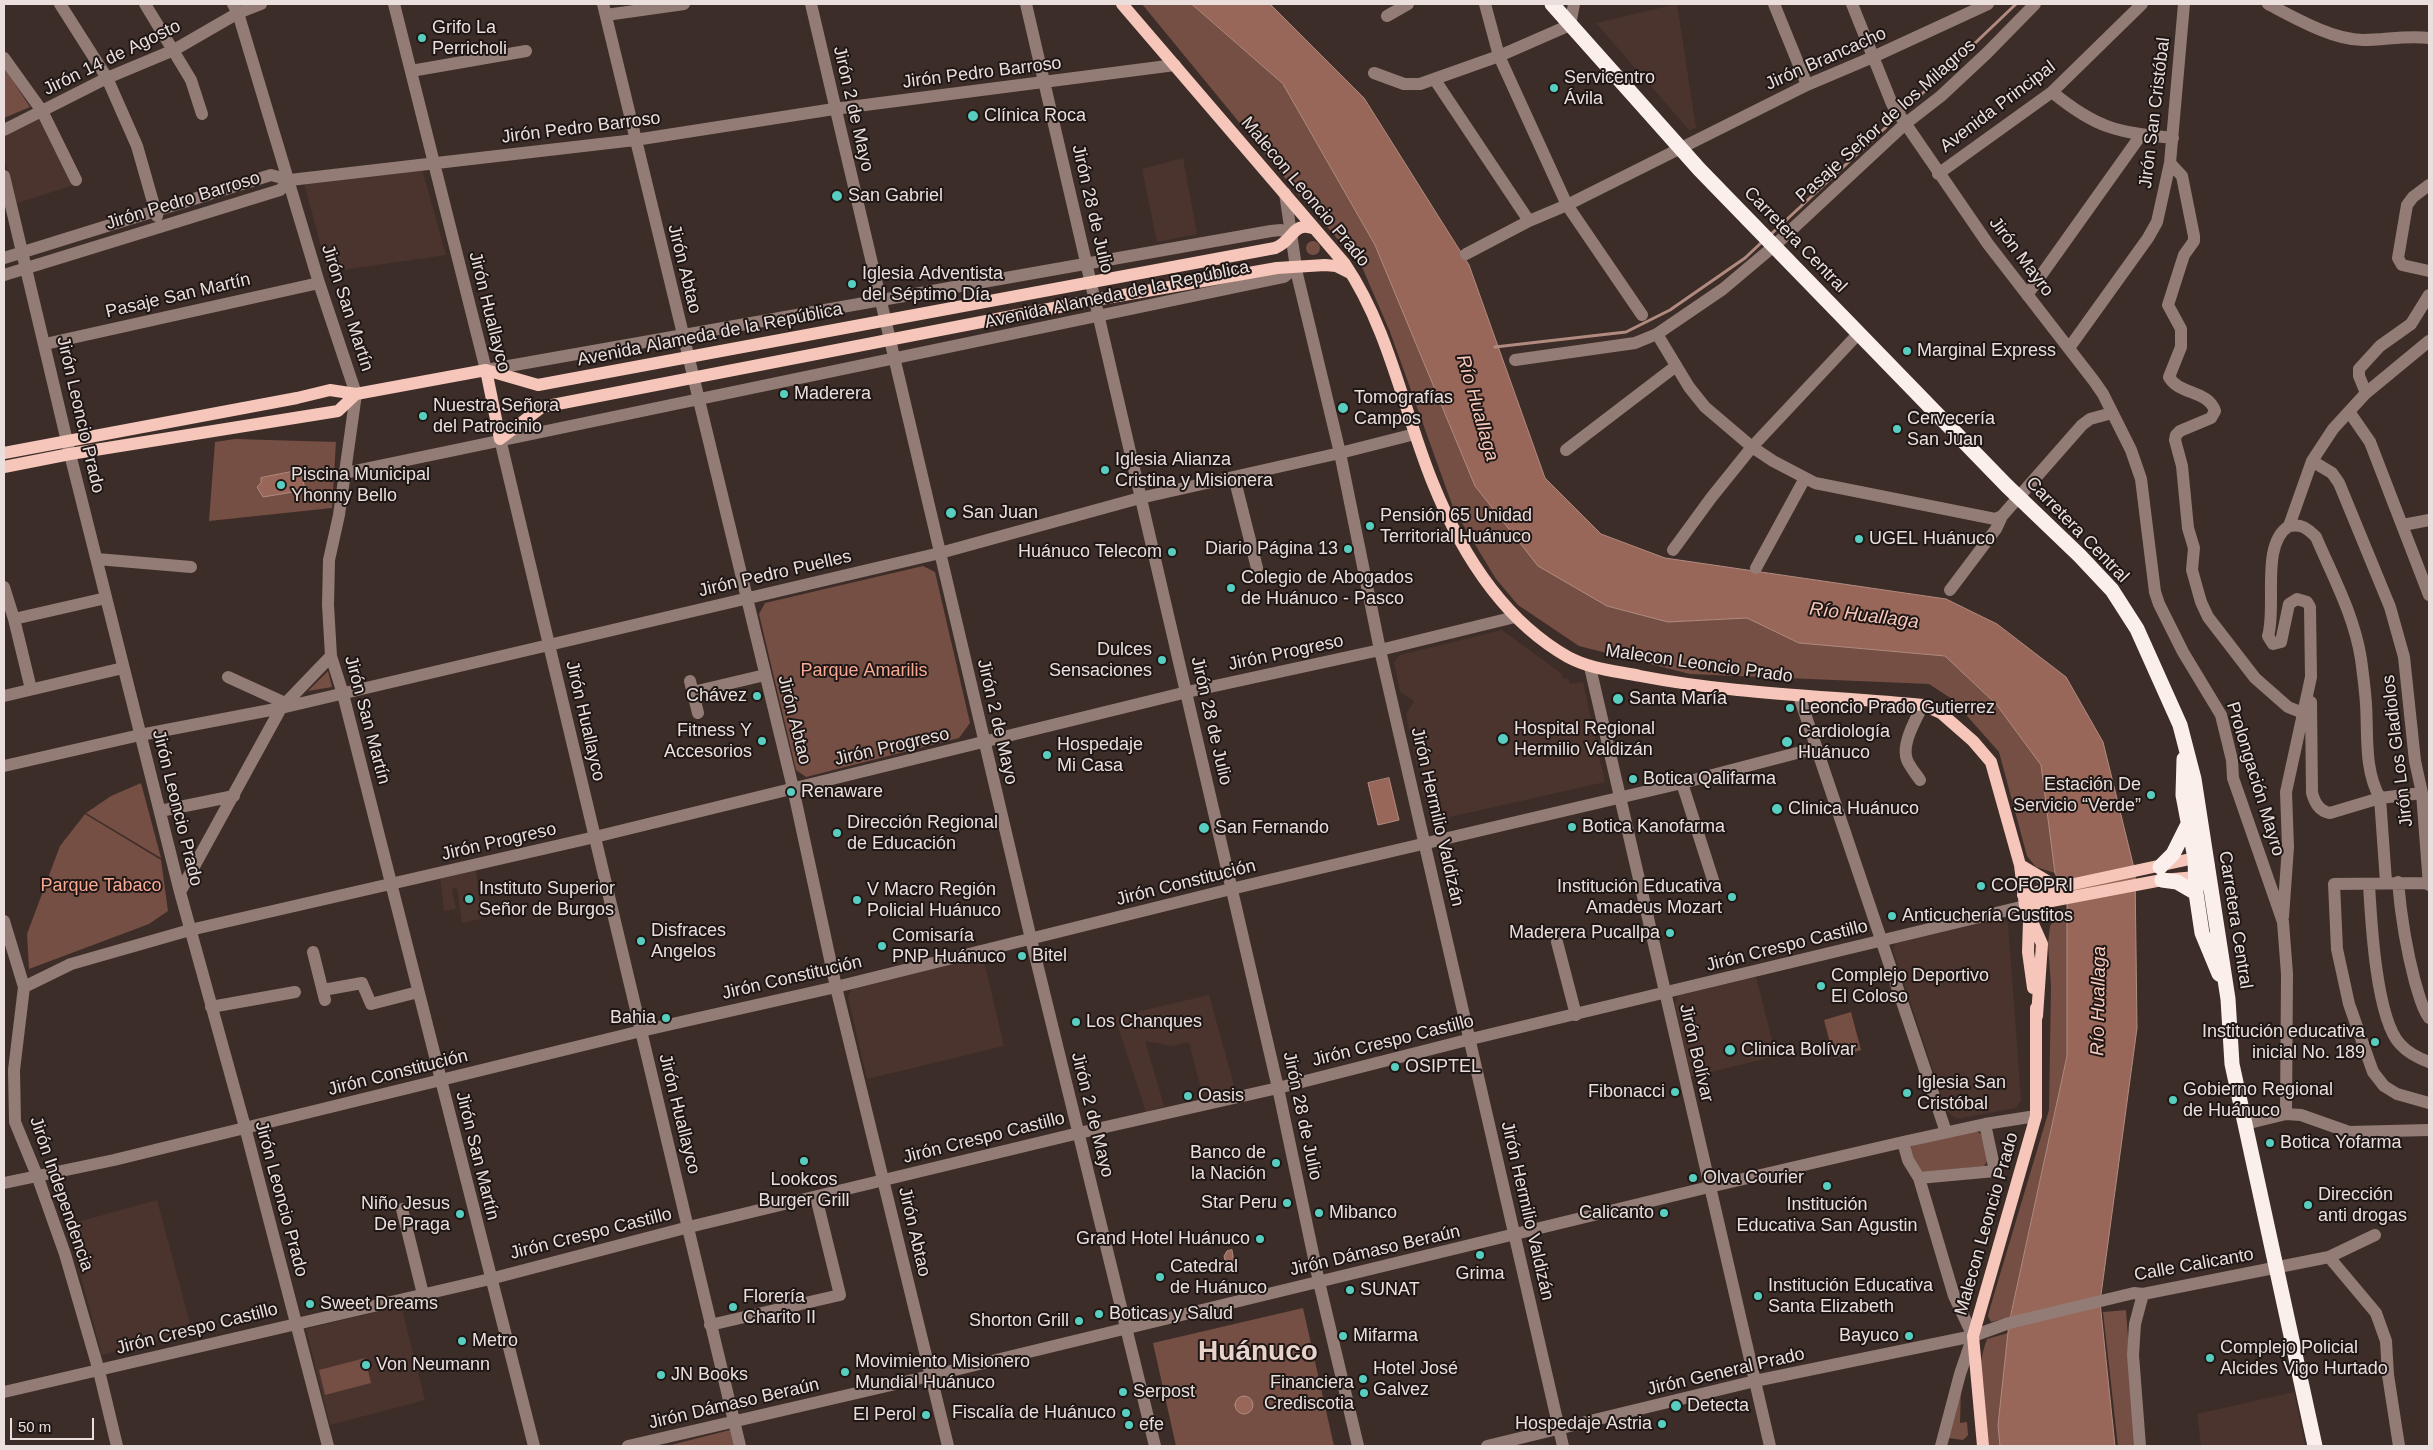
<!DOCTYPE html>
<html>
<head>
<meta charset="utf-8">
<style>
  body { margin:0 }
  #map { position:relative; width:2433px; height:1450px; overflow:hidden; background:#3d2d28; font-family:Helvetica,sans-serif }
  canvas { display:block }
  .frame { position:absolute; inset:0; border:5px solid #eadfdc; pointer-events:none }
  .scale { position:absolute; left:10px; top:1418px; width:84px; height:22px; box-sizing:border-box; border:2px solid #eadfdc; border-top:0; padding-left:6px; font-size:15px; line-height:18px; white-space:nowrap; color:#eadfdc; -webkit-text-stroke:4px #1f1715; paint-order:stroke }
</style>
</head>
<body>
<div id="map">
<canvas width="2433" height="1450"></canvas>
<div class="frame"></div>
<div class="scale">50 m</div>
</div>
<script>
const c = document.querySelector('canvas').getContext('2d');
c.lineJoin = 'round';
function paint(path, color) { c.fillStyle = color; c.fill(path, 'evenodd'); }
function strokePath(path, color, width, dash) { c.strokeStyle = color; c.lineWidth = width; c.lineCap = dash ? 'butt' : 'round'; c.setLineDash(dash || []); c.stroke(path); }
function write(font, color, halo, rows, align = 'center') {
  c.font = font + ' Helvetica,sans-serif'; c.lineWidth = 4; c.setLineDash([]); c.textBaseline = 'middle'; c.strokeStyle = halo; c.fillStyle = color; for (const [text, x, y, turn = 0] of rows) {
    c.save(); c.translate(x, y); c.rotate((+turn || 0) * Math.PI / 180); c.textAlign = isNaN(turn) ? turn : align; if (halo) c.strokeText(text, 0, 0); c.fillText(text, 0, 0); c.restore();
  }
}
paint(new Path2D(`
  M1677 4 1696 128 1689 130 1596 23Z
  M40 118 74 185 14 204 4 157V136Z
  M1183 158 1197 234 1157 242 1142 169Z
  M422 169 446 255 328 272 304 183Z
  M1502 630 1562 674 1563 679 1568 678 1570 684 1583 682 1605 782 1450 817 1449 821 1431 825 1425 798 1420 789 1429 774 1417 765 1406 715 1414 701 1400 692 1394 662 1400 655Z
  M476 868 481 919 462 923 457 888 452 889 456 909 444 911 440 876Z
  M2001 918 2008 923 2021 1100 2016 1108 1957 1119 1947 1112 1893 950 1896 941Z
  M983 957 1004 1046 867 1079 848 997 852 989Z
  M1756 977 1776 1056 1691 1077 1675 1004 1678 995Z
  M1209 995 1235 1089 1203 1097 1189 1042 1172 1046 1145 1041 1164 1106 1146 1112 1115 1017Z
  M157 1200 192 1331 102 1355 67 1225Z
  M401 1306 425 1400 330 1425 306 1329Z
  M2294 1392 2305 1446H2201L2197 1414Z`), '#4b342d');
paint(new Path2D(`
  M1142 4H1192L1283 84 1375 245 1475 486 1668 622 1747 618 1799 643 1945 656 1996 704 2041 765 2055 873 2036 867 2027 856 1999 752 1952 699 1929 684 1690 674 1579 646 1518 605 1496 579 1454 510 1390 332 1362 267 1289 183Z
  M4 67 30 107 4 118Z
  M1306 248a7 7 0 1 1 14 0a7 7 0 1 1-14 0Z
  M235 439 336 442 332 508 209 521 215 442Z
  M923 566 935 572 970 723 959 738 806 777 796 770 759 614 765 603Z
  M328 671 332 687 308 691Z
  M141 783 161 858 86 813 111 796Z
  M85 814 161 860 168 911 149 924 29 969 27 934 60 846Z
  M2067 913V1056L2010 1317 1991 1322 1988 1316 1990 1308 2049 1110 2051 986 2048 944 2050 926 2054 920Z
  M1851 1012 1861 1050 1834 1058 1824 1020Z
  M1976 1131 1981 1134 1988 1160 1984 1166 1919 1173 1909 1149 1912 1146Z
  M1303 1308 1334 1446H1176L1153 1343Z
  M2126 1310 2136 1446H2118L2103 1312Z
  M2008 1333 1998 1425 2000 1446H1982C1980 1410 1974 1374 1987 1339Z
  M365 1358 371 1383 325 1395 319 1370Z
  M1961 1387 1960 1423 1967 1422 1968 1435 1963 1440 1948 1438Z
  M730 1430 734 1446H667Z`), '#754e44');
const water = new Path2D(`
  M1192 4H1270L1364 98 1469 265 1545 478 1601 534 1665 558 1946 599 1997 624 2066 677 2103 742 2135 872 2137 1028 2100 1302 2115 1446H2000L1998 1425 2009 1323 2067 1056V898L2055 873 2041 765 1996 704 1945 656 1799 643 1747 618 1668 622 1607 606 1538 566 1475 486 1375 245 1283 84Z
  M301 470 305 490 263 497 257 487 261 483V478Z
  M1389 778 1399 820 1378 825 1368 783Z
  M1232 1250 1235 1268 1227 1270 1224 1256 1227 1251Z
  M1235 1405a9 9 0 1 1 18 0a9 9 0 1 1-18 0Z`);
paint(water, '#986759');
strokePath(water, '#b18b80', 1);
strokePath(new Path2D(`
  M1903 112 2016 4
  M1769 236 1898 116
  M1495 347 1626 332 1670 310 1745 258 1762 242`), '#b18b80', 3);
strokePath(new Path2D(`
  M60 4 107 78 137 146 157 216
  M145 4 191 80 202 114
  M233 4 238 13 319 283 356 394 339 515 329 560 328 605 331 656 343 694 534 1446
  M394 4 486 370 1271 231 1281 230 1291 235
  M603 4 793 788 836 987 948 1446
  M811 4 1031 939 1155 1446
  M1026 4 1278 1088 1319 1282 1358 1446
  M1485 4 1499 56 1567 205 1642 315
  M1774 4 1807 85
  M1852 4 1892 104 1988 244 2094 381 2103 394 2131 450 2141 479 2155 592 2159 604 2183 652 2221 715 2232 760 2233 778 2283 922 2287 974 2286 1114
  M2268 4C2295 18 2333 40 2363 40 2385 40 2407 35 2429 38
  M606 15 684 4
  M1387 16 1408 4
  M4 58 42 111 76 180
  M411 71 526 51
  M1374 73 1404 84H1420L1499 56 1570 25 1574 4
  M1435 80 1529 221 1567 205 1807 85 1873 57 1988 4
  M2052 92C2097 129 2117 132 2173 138
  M4 130 107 78 174 50 238 13 261 4
  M2170 163 2182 176 2194 236V241L2184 255 2168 305 2181 329V347L2169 377C2179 395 2208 390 2215 411L2211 418 2180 431 2176 435 2175 440 2182 466 2188 528 2194 548 2192 570 2201 602 2208 617 2255 678 2288 707 2303 713
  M1938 174 2052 92 2142 4
  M4 176 70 454 180 892 245 1127 328 1446
  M2429 185 2413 197 2407 205 2398 258 2402 265 2429 271
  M1285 193 1297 274 1340 453 1380 650 1563 1446
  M1466 254 1529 221
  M4 258 271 175 290 180
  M4 275 280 190 290 180 635 140 834 109 1175 65
  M2027 295 2141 135
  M1657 334 1689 387 1705 407 1752 447 1773 461 1815 483 1995 519 2002 516 2082 425 2090 419 2112 413
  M45 344 319 283
  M2069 348 2148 238 2157 222 2170 163 2184 4
  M1515 360 1635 343 1657 334 1723 289 1774 246 1905 124 1941 96 1987 53 2035 4
  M2366 393 2359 376V369L2380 346 2411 324 2429 295
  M2350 413 2370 442 2429 595
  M500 439 740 1446
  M1566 450 1676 366
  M2312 461 2332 473 2339 483 2390 607 2404 657 2415 761 2422 793 2429 885
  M345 473 1284 277 1296 267
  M1234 477 1257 568
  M2403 525 2429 520
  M2289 526C2302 524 2307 528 2316 537 2333 577 2354 615 2361 659 2363 674 2365 689 2366 704 2368 735 2364 770 2380 798L2386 882
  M1673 550 1711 498 1752 447 1859 333
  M97 559 191 567
  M1756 568 1805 478
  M4 587 14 619 31 689
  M1950 590 1996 529 2002 516
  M14 619 106 598
  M1590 667 1770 1446
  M228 677 285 703
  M690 681 698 713
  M693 692 765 675
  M4 696 123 668
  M1799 696 1946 1132
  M2311 702 2312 793C2315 803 2319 811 2330 813L2380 798 2422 793
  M4 766 140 735 281 708 940 553 1140 498 1340 453 1415 434
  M1920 780C1916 774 1910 767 1907 760 1901 744 1916 719 1923 705
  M1682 783 1714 883
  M160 811 234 796
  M2398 882C2401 917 2406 948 2415 982 2419 994 2421 1007 2429 1018
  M2429 883 2334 884 2337 949 2349 1004 2373 1072 2384 1086 2397 1094 2429 1103
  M2369 884C2371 920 2376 1018 2400 1044 2408 1053 2418 1058 2429 1062
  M180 892 281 708 331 656
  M2283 917 2288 847 2286 792 2311 677 2310 607 2307 602 2297 599 2289 604 2281 642 2273 644 2268 636C2277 606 2260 544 2289 526L2312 461 2333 429 2366 393 2429 341
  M4 921 24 987 14 1070 15 1122 38 1178 65 1254 99 1371 117 1446
  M1557 942 1576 1015
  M313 952 325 1000
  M24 987 71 964 190 930 595 837 1187 692 1380 650 1515 617
  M323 990 362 983 371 1004 418 992
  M211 1007 295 992
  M2245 1124 2286 1114 2301 1115 2349 1132 2429 1130
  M1903 1142 1908 1160 1919 1178 1954 1296 1973 1336 1960 1374 1941 1446
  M1919 1178 1995 1171 1985 1124
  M4 1183 114 1160 641 1031 836 987 1231 889 1682 783 1816 748
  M402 1209 423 1294
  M2329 1257 2376 1313 2386 1341 2388 1375 2399 1446
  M710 1325 840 1295 816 1197
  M4 1392 490 1279 689 1227 1079 1133 1278 1088 1471 1039 2025 906
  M628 1446 930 1376 1709 1187 1903 1142 1985 1124 2036 1116
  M1487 1446 1755 1381 1973 1336 2009 1323 2134 1293 2143 1294 2329 1257 2375 1235
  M2140 1446 2133 1355 2135 1324 2143 1294`), '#937c75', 12);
strokePath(new Path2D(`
  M1122 4 1345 264C1389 329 1403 409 1432 481 1460 551 1501 619 1568 657 1590 669 1616 671 1640 676 1733 694 1829 696 1923 705L1941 713 1973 741 1991 762 2020 865 2025 906 2042 944 2037 1016
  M486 370 500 439 542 407 1095 300 1277 268 1325 265 1336 266 1350 273
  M4 453 297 398 330 390 356 394 486 370 538 385 1275 248C1294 241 1292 220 1315 229
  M4 467 70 454 338 411 356 394
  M2020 865 2057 887
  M2023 895 2195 858 2209 866 2196 877 2162 880 2025 906
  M2029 921 2028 952 2033 988
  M1983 1446 1973 1336 2036 1116V1008`), '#f5c6b9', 12);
strokePath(new Path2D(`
  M1552 4 1699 169 2007 486 2080 556 2112 590 2137 629 2180 725 2194 779 2228 999 2232 1064 2315 1446
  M2184 759 2183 795 2195 858 2196 893 2202 933 2219 974
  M2160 867 2173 854 2188 824
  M2162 880 2177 882 2196 893`), '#fbefec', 15);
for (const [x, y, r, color] of [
  [422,38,5,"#58cec0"],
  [1554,88,5,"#58cec0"],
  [973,116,6,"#58cec0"],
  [837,196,6,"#58cec0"],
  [852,284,5,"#58cec0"],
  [1907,351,5,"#58cec0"],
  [784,394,5,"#58cec0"],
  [1343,408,6,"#58cec0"],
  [423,416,5,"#58cec0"],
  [1897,429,5,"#58cec0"],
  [1105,470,5,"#58cec0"],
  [281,485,5,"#58cec0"],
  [951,513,6,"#58cec0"],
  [1370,526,5,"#58cec0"],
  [1859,539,5,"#58cec0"],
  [1348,549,5,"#58cec0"],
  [1172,552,5,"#58cec0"],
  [1231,588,5,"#58cec0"],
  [1162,660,5,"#58cec0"],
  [757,696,5,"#58cec0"],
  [1618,699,6,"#58cec0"],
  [1790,708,5,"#58cec0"],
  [1503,739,6,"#58cec0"],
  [762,741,5,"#58cec0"],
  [1787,742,6,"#58cec0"],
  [1047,755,5,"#58cec0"],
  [1633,779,5,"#58cec0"],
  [791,792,5,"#58cec0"],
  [2151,795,5,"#58cec0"],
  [1777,809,6,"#58cec0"],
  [1572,827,5,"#58cec0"],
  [1204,828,6,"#58cec0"],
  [837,833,5,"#58cec0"],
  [1981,886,5,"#58cec0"],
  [1732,897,5,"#58cec0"],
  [469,899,5,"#58cec0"],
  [857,900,5,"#58cec0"],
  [1892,916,5,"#58cec0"],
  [1670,933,5,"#58cec0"],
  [641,941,5,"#58cec0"],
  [882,946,5,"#58cec0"],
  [1022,956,5,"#58cec0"],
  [1821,986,5,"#58cec0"],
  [666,1018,5,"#58cec0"],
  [1076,1022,5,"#58cec0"],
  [2375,1042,5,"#58cec0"],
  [1730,1050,6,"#58cec0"],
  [1395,1067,5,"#58cec0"],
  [1675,1092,5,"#58cec0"],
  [1907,1093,5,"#58cec0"],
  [1188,1096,5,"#58cec0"],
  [2173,1100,5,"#58cec0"],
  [2270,1143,5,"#58cec0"],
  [804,1161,5,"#58cec0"],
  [1276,1163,5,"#58cec0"],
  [1693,1178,5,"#58cec0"],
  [1827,1186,5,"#58cec0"],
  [1287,1203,5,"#58cec0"],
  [2308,1205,5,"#58cec0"],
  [1319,1213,5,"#58cec0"],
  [1664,1213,5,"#58cec0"],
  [460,1214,5,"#58cec0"],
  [1260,1239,5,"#58cec0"],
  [1480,1255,5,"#58cec0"],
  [1160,1277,5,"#58cec0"],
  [1350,1290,5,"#58cec0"],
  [1758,1296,5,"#58cec0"],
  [310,1304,5,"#58cec0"],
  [733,1307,5,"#58cec0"],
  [1099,1314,5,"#58cec0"],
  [1079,1321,5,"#58cec0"],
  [1343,1336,5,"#58cec0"],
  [1909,1336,5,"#58cec0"],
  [462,1341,5,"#58cec0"],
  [2210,1358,5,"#58cec0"],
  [366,1365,5,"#58cec0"],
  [845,1372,5,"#58cec0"],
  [661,1375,5,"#58cec0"],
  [1363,1379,5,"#58cec0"],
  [1123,1392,5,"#58cec0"],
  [1364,1393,5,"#58cec0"],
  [1676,1406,6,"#58cec0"],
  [1126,1413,5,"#58cec0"],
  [926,1415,5,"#58cec0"],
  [1662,1424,5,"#58cec0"],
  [1129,1425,5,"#58cec0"]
]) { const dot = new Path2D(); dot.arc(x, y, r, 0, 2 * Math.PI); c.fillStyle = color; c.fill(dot); strokePath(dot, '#1f1715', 2); }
write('18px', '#eadfdc', '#1f1715', [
  ["Grifo La",432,28],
  ["Perricholi",432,49],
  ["Servicentro",1564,78],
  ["Ávila",1564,99],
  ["Clínica Roca",984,116],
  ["San Gabriel",848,196],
  ["Iglesia Adventista",862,274],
  ["del Séptimo Día",862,295],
  ["Marginal Express",1917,351],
  ["Maderera",794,394],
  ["Tomografías",1354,398],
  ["Campos",1354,419],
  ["Nuestra Señora",433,406],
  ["del Patrocinio",433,427],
  ["Cervecería",1907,419],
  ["San Juan",1907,440],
  ["Iglesia Alianza",1115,460],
  ["Cristina y Misionera",1115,481],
  ["Piscina Municipal",291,475],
  ["Yhonny Bello",291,496],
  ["San Juan",962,513],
  ["Pensión 65 Unidad",1380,516],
  ["Territorial Huánuco",1380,537],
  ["UGEL Huánuco",1869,539],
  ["Diario Página 13",1338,549,"right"],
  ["Huánuco Telecom",1162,552,"right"],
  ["Colegio de Abogados",1241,578],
  ["de Huánuco - Pasco",1241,599],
  ["Dulces",1152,650,"right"],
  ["Sensaciones",1152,671,"right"],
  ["Chávez",747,696,"right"],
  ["Santa María",1629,699],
  ["Leoncio Prado Gutierrez",1800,708],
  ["Hospital Regional",1514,729],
  ["Hermilio Valdizán",1514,750],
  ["Fitness Y",752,731,"right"],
  ["Accesorios",752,752,"right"],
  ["Cardiología",1798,732],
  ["Huánuco",1798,753],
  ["Hospedaje",1057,745],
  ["Mi Casa",1057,766],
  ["Botica Qalifarma",1643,779],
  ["Estación De",2141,785,"right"],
  ["Servicio “Verde”",2141,806,"right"],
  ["Renaware",801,792],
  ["Clinica Huánuco",1788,809],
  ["Dirección Regional",847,823],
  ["de Educación",847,844],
  ["Botica Kanofarma",1582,827],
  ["San Fernando",1215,828],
  ["COFOPRI",1991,886],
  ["Institución Educativa",1722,887,"right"],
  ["Amadeus Mozart",1722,908,"right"],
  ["Instituto Superior",479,889],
  ["Señor de Burgos",479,910],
  ["V Macro Región",867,890],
  ["Policial Huánuco",867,911],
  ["Anticuchería Gustitos",1902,916],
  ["Disfraces",651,931],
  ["Angelos",651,952],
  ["Maderera Pucallpa",1660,933,"right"],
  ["Comisaría",892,936],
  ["PNP Huánuco",892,957],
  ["Bitel",1032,956],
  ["Complejo Deportivo",1831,976],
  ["El Coloso",1831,997],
  ["Bahia",656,1018,"right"],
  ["Los Chanques",1086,1022],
  ["Institución educativa",2365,1032,"right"],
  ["inicial No. 189",2365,1053,"right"],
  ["Clinica Bolívar",1741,1050],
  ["OSIPTEL",1405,1067],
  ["Iglesia San",1917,1083],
  ["Cristóbal",1917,1104],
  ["Gobierno Regional",2183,1090],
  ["de Huánuco",2183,1111],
  ["Fibonacci",1665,1092,"right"],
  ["Oasis",1198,1096],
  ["Botica Yofarma",2280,1143],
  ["Banco de",1266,1153,"right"],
  ["la Nación",1266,1174,"right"],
  ["Olva Courier",1703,1178],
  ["Lookcos",804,1180,"center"],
  ["Burger Grill",804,1201,"center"],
  ["Dirección",2318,1195],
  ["anti drogas",2318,1216],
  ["Star Peru",1277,1203,"right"],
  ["Niño Jesus",450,1204,"right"],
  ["De Praga",450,1225,"right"],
  ["Institución",1827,1205,"center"],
  ["Educativa San Agustin",1827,1226,"center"],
  ["Mibanco",1329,1213],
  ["Calicanto",1654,1213,"right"],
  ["Grand Hotel Huánuco",1250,1239,"right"],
  ["Catedral",1170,1267],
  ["de Huánuco",1170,1288],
  ["Grima",1480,1274,"center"],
  ["Institución Educativa",1768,1286],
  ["Santa Elizabeth",1768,1307],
  ["SUNAT",1360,1290],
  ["Florería",743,1297],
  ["Charito II",743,1318],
  ["Sweet Dreams",320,1304],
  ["Boticas y Salud",1109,1314],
  ["Shorton Grill",1069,1321,"right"],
  ["Mifarma",1353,1336],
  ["Bayuco",1899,1336,"right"],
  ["Metro",472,1341],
  ["Complejo Policial",2220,1348],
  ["Alcides Vigo Hurtado",2220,1369],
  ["Movimiento Misionero",855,1362],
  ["Mundial Huánuco",855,1383],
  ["Von Neumann",376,1365],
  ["Hotel José",1373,1369],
  ["Galvez",1373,1390],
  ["JN Books",671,1375],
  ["Financiera",1354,1383,"right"],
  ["Crediscotia",1354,1404,"right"],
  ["Serpost",1133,1392],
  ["Detecta",1687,1406],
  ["Fiscalía de Huánuco",1116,1413,"right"],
  ["El Perol",916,1415,"right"],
  ["Hospedaje Astria",1652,1424,"right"],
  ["efe",1139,1425]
], 'left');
write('18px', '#eadfdc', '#1f1715', [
  ["Jirón 14 de Agosto",112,58,-26],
  ["Jirón Brancacho",1826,59,-24],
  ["Jirón Pedro Barroso",982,73,-7],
  ["Avenida Principal",1998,107,-37],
  ["Jirón 2 de Mayo",853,109,77],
  ["Jirón San Cristóbal",2155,113,-83],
  ["Pasaje Señor de los Milagros",1886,121,-42],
  ["Jirón Pedro Barroso",581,128,-7],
  ["Malecon Leoncio Prado",1305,192,50],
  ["Jirón Pedro Barroso",183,201,-17],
  ["Jirón 28 de Julio",1092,209,77],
  ["Carretera Central",1795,240,46],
  ["Jirón Mayro",2021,257,53],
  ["Jirón Abtao",684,269,76],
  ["Avenida Alameda de la República",1117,295,-12],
  ["Pasaje San Martín",178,296,-13],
  ["Jirón San Martín",347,308,72],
  ["Jirón Huallayco",489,312,76],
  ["Avenida Alameda de la República",710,335,-11],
  ["Jirón Leoncio Prado",80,415,77],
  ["Carretera Central",2077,530,46],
  ["Jirón Pedro Puelles",775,574,-13],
  ["Jirón Progreso",1286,653,-12],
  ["Malecon Leoncio Prado",1699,664,8],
  ["Jirón San Martín",367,720,75],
  ["Jirón Abtao",794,720,76],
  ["Jirón Huallayco",585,721,77],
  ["Jirón 28 de Julio",1211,721,77],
  ["Jirón 2 de Mayo",997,722,77],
  ["Jirón Progreso",892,747,-13],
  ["Jirón Los Gladiolos",2398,751,-97],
  ["Prolongación Mayro",2255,779,73],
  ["Jirón Leoncio Prado",177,808,76],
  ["Jirón Hermilio Valdizán",1437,817,77],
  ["Jirón Progreso",499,842,-13],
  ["Jirón Constitución",1186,883,-14],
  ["Carretera Central",2235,920,81],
  ["Jirón Crespo Castillo",1787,946,-14],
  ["Jirón Constitución",792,978,-13],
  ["Jirón Crespo Castillo",1393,1041,-14],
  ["Jirón Bolívar",1696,1053,77],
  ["Jirón Constitución",398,1073,-14],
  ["Jirón Huallayco",679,1114,76],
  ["Jirón 2 de Mayo",1092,1115,76],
  ["Jirón 28 de Julio",1302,1116,78],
  ["Jirón Crespo Castillo",984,1138,-14],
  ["Jirón San Martín",477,1156,76],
  ["Jirón Independencia",61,1194,71],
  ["Jirón Leoncio Prado",281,1199,75],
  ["Jirón Hermilio Valdizán",1527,1211,77],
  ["Malecon Leoncio Prado",1987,1224,-74],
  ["Jirón Abtao",914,1232,77],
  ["Jirón Crespo Castillo",591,1234,-14],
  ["Jirón Dámaso Beraún",1375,1251,-13],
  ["Calle Calicanto",2194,1265,-10],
  ["Jirón Crespo Castillo",197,1329,-14],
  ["Jirón General Prado",1726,1372,-13],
  ["Jirón Dámaso Beraún",734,1404,-13]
]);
write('18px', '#f8aa94', '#1f1715', [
  ["Parque Amarilis",864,671],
  ["Parque Tabaco",101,886]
]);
write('italic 19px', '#f8c8ba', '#1f1715', [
  ["Río Huallaga",1477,408,74],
  ["Río Huallaga",1864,616,7],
  ["Río Huallaga",2099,1001,-89]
]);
write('bold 28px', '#e8d2cc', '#1f1715', [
  ["Huánuco",1258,1352]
]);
</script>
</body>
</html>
